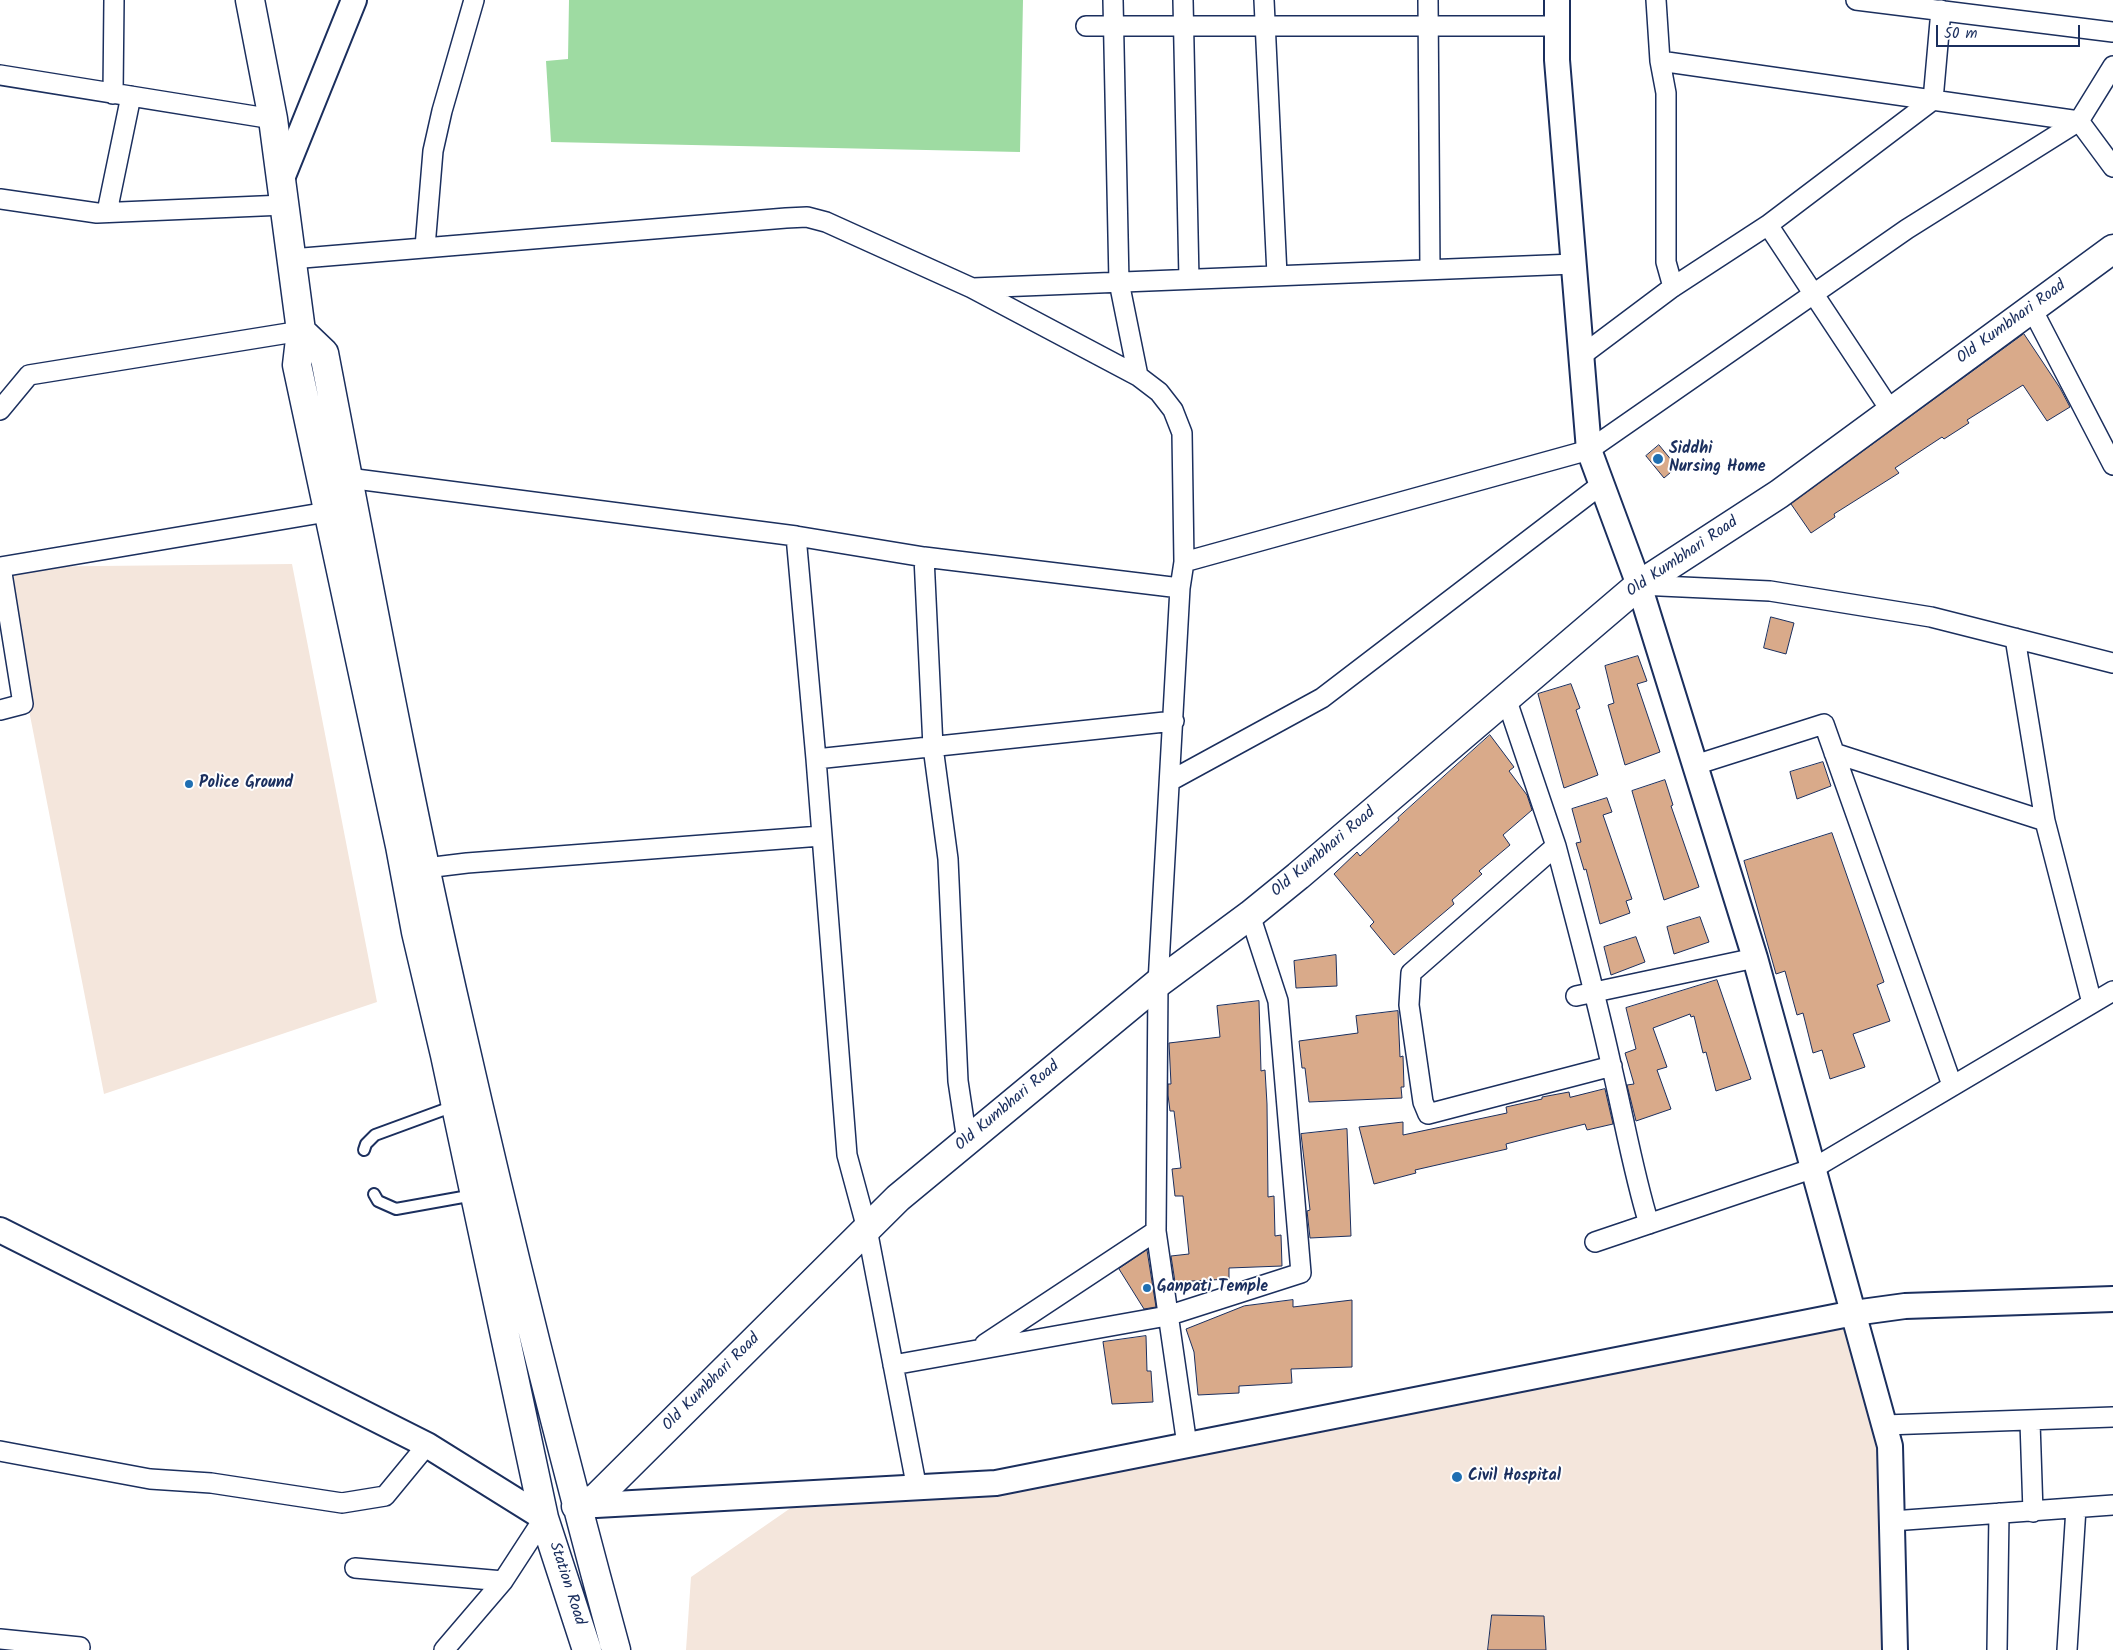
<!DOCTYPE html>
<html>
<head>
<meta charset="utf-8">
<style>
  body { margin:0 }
  #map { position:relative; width:2113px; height:1650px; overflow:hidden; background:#fff; font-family:Kalam,sans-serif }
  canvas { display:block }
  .scale { position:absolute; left:1936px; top:25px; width:144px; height:22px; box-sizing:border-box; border:2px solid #1b2f5e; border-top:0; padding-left:6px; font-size:15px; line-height:18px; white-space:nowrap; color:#1b2f5e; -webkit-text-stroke:4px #fff; paint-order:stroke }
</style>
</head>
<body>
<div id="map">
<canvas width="2113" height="1650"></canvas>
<div class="scale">50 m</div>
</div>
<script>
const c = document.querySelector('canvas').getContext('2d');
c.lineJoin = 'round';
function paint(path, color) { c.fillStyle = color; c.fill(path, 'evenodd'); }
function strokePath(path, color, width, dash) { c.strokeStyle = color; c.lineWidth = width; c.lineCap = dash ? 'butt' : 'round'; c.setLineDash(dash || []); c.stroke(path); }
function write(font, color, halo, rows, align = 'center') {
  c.font = font + ' Kalam,sans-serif'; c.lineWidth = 4; c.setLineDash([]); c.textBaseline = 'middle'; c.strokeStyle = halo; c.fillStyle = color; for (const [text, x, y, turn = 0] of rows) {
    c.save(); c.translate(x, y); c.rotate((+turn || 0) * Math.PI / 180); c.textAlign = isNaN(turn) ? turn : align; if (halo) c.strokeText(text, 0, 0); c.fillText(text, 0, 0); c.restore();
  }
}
paint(new Path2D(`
  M292 564 377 1002 104 1094 1 567Z
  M1854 1313 1887 1458 1892 1650H686L691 1577 808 1496 996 1483Z`), '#f4e6dc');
paint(new Path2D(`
  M569 0H1023L1020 152 551 142 546 61 568 59Z`), '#9edba2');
const building = new Path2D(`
  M2024 334 2060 388 2070 407 2047 421 2023 385 1967 420 1969 423 1944 439 1942 437 1895 468 1899 473 1834 514 1835 517 1811 533 1791 504Z
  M1659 445 1677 467 1664 478 1646 456Z
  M1771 617 1794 623 1786 654 1764 648Z
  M1638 656 1647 681 1637 684 1660 752 1625 765 1608 705 1614 703 1605 666Z
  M1571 684 1580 708 1576 710 1598 775 1564 788 1538 694Z
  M1490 735 1514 767 1509 771 1527 795 1532 810 1503 835 1510 845 1479 871 1482 874 1452 900 1454 904 1394 955 1370 926 1374 922 1334 874 1357 852 1360 856 1399 820 1398 818Z
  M1823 762 1831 786 1797 799 1790 772Z
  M1665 780 1673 805 1671 806 1699 887 1664 900 1632 791Z
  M1607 798 1612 812 1603 815 1632 899 1626 901 1630 913 1600 924 1586 869 1584 870 1576 843 1581 842 1572 809Z
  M1832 833 1884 982 1877 985 1890 1021 1853 1034 1865 1067 1830 1079 1822 1050 1813 1053 1803 1013 1797 1015 1785 971 1776 974 1744 861Z
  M1700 917 1709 942 1674 954 1667 927Z
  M1636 937 1645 962 1611 975 1604 947Z
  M1336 955 1337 986 1296 988 1294 961Z
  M1717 980 1751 1079 1716 1091 1706 1052 1703 1053 1694 1016 1691 1017 1690 1014 1653 1028 1667 1067 1657 1070 1671 1109 1636 1121 1627 1085 1634 1084 1625 1053 1636 1049 1626 1008Z
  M1259 1001 1261 1071 1265 1070 1267 1104 1268 1197 1274 1196 1275 1236 1281 1235 1282 1266 1229 1268V1279L1175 1282 1171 1256 1189 1254 1183 1196H1175L1172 1169 1181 1168 1174 1111H1170L1168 1095V1084H1171L1169 1043 1220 1037 1217 1006Z
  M1398 1011 1400 1057 1403 1056 1404 1087H1401L1402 1098 1309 1102 1305 1068H1302L1299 1041 1358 1033 1356 1016Z
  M1605 1089 1613 1124 1587 1130 1585 1124 1537 1136 1506 1144 1507 1149 1415 1170 1416 1173 1374 1184 1359 1127 1403 1122V1135L1507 1113 1506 1107 1542 1099V1097L1569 1092 1570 1097Z
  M1347 1129 1351 1236 1310 1238 1307 1211 1310 1210 1301 1134Z
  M1147 1250 1156 1307 1144 1309 1119 1269Z
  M1293 1300V1307L1352 1300V1367L1291 1369 1292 1383 1239 1386V1393L1198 1395 1194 1352 1186 1329 1244 1306Z
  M1146 1336 1147 1371H1151L1153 1402 1112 1404 1103 1342Z
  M1492 1615 1544 1616 1546 1650H1488Z`);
paint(building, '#d9aa8a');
strokePath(building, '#1b2f5e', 1);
const service = new Path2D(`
  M364 1150 366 1144 375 1135 454 1106
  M374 1194 378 1201 396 1209 474 1195`);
const minor = new Path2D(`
  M1113 0 1119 282 1138 376
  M1183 0 1189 279
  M1264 0 1277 275
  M1428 0 1430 269
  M1656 0 1660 61 2079 121 2113 167
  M1856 0 2113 32
  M1086 26H1557
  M1660 61 1666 93V262L1673 287
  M0 75 273 119
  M113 94 114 0
  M0 199 97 213 284 205
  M107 212 131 96
  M1768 225 1891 411
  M425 247 433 151 442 111 474 0
  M291 259 786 218 807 217 826 222 972 288 1138 376 1159 392 1173 410 1182 433 1184 562
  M973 288 1574 264
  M2032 309 2113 465
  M1581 356 1673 287 1768 225 1933 100 1941 10
  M0 410 29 375 301 331
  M348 478 796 536
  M924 557 933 747 948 859 958 1081 967 1141
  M1639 585 1770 591 1931 617 2113 663
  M2015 638 2045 821 2092 1003
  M1506 698 1556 846
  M0 710 23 704 1 567 327 512
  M1834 753 2045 821
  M816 759 796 536 924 557 1180 588
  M1695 765 1824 724 1952 1085
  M1170 781 1322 698 1602 484
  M426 868 467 863 821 836
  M1576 996 1755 958
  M1612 1066 1428 1114 1423 1102 1409 1005 1411 973 1556 846C1575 918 1595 991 1611 1064 1624 1118 1633 1172 1649 1224
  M1595 1242 1814 1168 2113 991
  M985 1344 1156 1231
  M893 1365 1167 1316 1301 1273 1278 1001 1250 915
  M2030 1422 2033 1512
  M1885 1425 2113 1417
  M1187 1445 1156 1231 1158 983 1180 588 1184 562 1589 450 1907 229 2079 121 2113 66
  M0 1451 150 1479 211 1483 342 1503 385 1496 427 1445
  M917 1489 867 1229 847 1155 816 759 1174 721
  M1892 1521 2113 1505
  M355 1568 503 1581
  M0 1639 80 1647 79 1650
  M444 1650 503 1581 544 1518
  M1997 1650 1999 1513
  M2067 1650 2076 1508`);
const tertiary = new Path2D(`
  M1557 0V60L1589 450 1639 585 1755 958 1890 1446 1895 1650
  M281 181 354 0
  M0 1230 427 1445 544 1518
  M578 1506 996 1483 1854 1313 1905 1306 2113 1299`);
const secondary = new Path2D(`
  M250 0 273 119 301 331 297 365 400 846 416 932 445 1055 544 1518 587 1650
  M301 331 324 353C367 576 408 800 459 1021 507 1232 559 1442 616 1650
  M576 1506 596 1498 898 1198 1158 983 1250 915 1298 876 1639 585 1779 494 2113 249`);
strokePath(service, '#1b2f5e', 14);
strokePath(minor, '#1b2f5e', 22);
strokePath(tertiary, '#1b2f5e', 28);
strokePath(secondary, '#1b2f5e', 31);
strokePath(service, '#fff', 10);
strokePath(minor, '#fff', 19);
strokePath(tertiary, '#fff', 24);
strokePath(secondary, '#fff', 28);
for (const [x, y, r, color] of [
  [1658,459,6,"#1f6fb2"],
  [189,784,5,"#1f6fb2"],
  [1147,1288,5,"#1f6fb2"],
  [1457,1477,6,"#1f6fb2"]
]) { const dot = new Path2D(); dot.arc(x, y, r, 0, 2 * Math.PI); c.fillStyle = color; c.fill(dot); strokePath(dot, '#fff', 2); }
write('16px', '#1b2f5e', '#fff', [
  ["Old Kumbhari Road",2012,323,-36],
  ["Old Kumbhari Road",1683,558,-34],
  ["Old Kumbhari Road",1324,853,-40],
  ["Old Kumbhari Road",1008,1107,-40],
  ["Old Kumbhari Road",712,1383,-45],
  ["Station Road",566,1584,72]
]);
write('bold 16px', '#1b2f5e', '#fff', [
  ["Siddhi",1669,450],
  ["Nursing Home",1669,468],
  ["Police Ground",199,784],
  ["Ganpati Temple",1157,1288],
  ["Civil Hospital",1468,1477]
], 'left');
</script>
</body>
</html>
